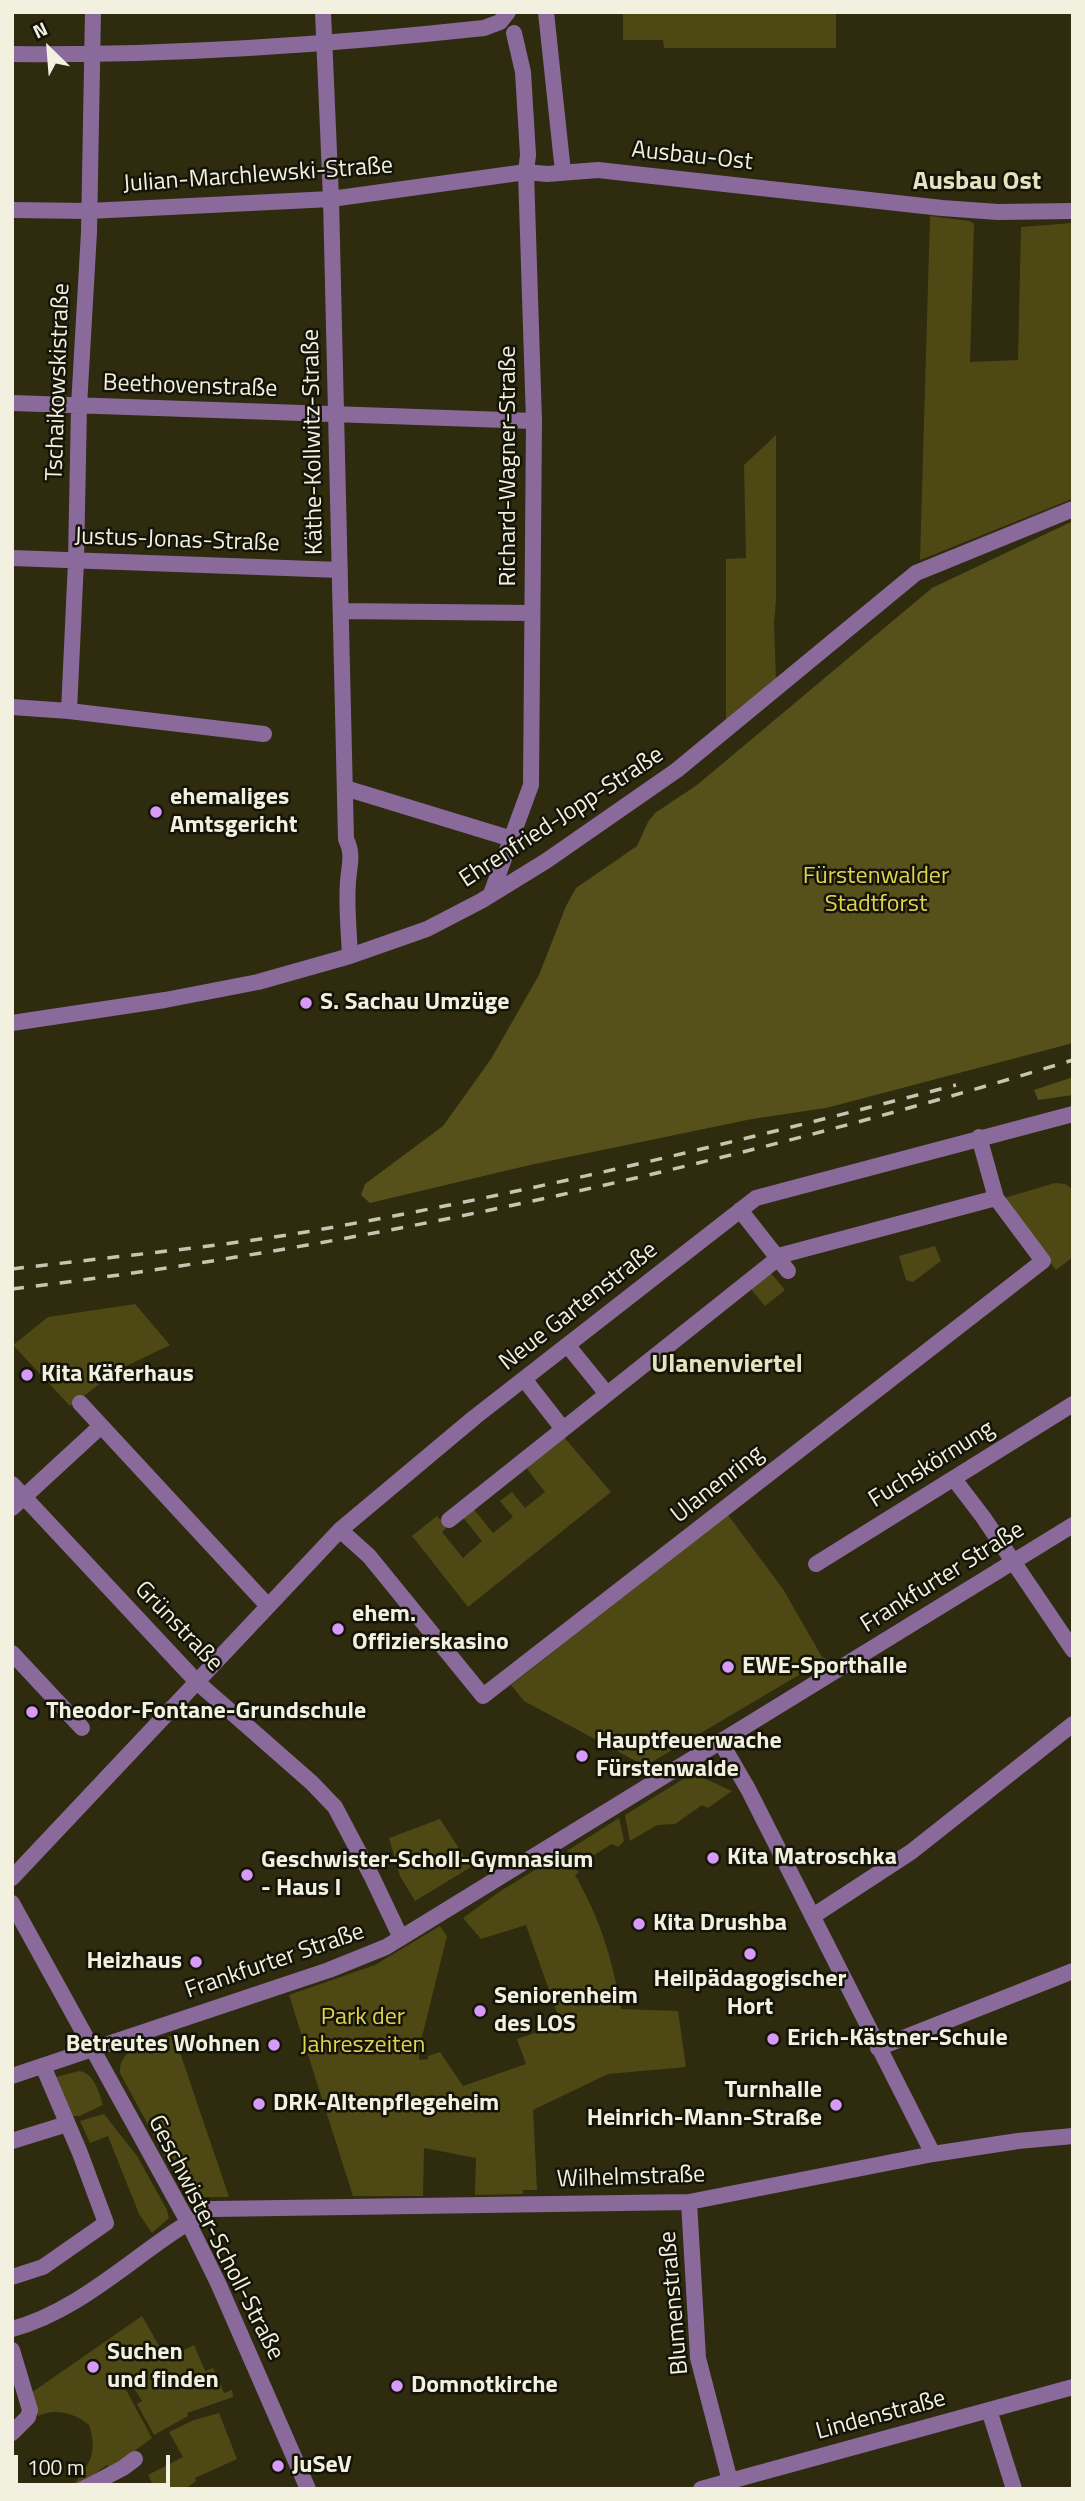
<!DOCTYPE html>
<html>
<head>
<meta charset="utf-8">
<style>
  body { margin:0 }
  #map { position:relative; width:1085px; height:2501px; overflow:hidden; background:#2e2b0f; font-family:"Titillium Web",sans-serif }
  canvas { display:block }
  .frame { position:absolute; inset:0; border:14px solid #f2f0df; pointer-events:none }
  .north { position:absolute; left:14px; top:14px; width:70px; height:70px; -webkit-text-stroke:5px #151408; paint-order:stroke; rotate:335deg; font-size:19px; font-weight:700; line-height:28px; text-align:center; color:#f2f0df }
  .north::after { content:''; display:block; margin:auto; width:24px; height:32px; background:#f2f0df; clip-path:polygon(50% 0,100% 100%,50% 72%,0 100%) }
  .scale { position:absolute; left:14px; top:2455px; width:156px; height:32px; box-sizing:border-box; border:4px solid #f2f0df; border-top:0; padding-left:9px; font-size:21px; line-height:24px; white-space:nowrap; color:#f2f0df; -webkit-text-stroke:5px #151408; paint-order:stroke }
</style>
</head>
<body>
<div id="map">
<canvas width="1085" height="2501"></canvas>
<div class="frame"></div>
<div class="north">N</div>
<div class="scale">100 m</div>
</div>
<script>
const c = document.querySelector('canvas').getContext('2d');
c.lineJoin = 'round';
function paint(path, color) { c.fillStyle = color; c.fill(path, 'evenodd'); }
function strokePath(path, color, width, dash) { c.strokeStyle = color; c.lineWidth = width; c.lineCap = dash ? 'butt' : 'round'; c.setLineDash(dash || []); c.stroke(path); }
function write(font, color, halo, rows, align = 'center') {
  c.font = font + ' "Titillium Web",sans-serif'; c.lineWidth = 5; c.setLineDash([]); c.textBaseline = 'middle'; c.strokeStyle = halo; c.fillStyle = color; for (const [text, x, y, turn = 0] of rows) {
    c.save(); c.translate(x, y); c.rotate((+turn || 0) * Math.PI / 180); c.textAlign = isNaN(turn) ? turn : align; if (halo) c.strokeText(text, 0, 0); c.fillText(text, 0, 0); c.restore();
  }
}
paint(new Path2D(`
  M623 12H836V48H664L663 40H623Z
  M930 216 970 221 974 224 970 362 1018 360 1021 227 1072 223V499L920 560Z
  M776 435V600L774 623 776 681 726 722V559L746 558 744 465Z
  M1055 1183 1066 1184 1073 1190V1257L1056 1270 1001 1199Z
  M935 1246 941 1261 913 1282 906 1280 899 1256Z
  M770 1272 785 1290 765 1306 750 1288Z
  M135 1304 170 1345 120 1369 70 1406 13 1345 48 1317Z
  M563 1436 611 1492 468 1607 412 1536 437 1516 447 1527 442 1532 463 1558 482 1541 461 1515 472 1507 493 1533 513 1517 500 1501 512 1492 525 1508 545 1492 524 1465Z
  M728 1515 783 1589 822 1657 826 1659 645 1766 524 1701 511 1685Z
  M693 1773 732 1791 708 1808 702 1805 675 1824 657 1825 630 1841 625 1815Z
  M619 1818 624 1841 618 1847 612 1844 579 1864 567 1851Z
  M440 1819 471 1867 415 1901 400 1876 389 1838Z
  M561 1854 579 1872 575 1875C600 1918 613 1961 621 2009L678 2011 686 2067 608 2074 533 2110 537 2190H523V2194L475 2195 476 2158 424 2148 423 2196H353L289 1995 375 1965 440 1926 447 1936 419 2049V2060L428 2059V2056L440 2052 463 2086 526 2064 517 2039 561 2024 526 1925 481 1939 463 1918 499 1892Z
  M174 2035 229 2197H197L180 2171 167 2160 120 2073C118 2046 154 2041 174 2035Z
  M79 2071C94 2073 99 2092 103 2105L79 2116H69L56 2077Z
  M104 2114 137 2156 167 2210 169 2218 152 2233 139 2214 108 2136 90 2143 80 2121Z
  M142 2316 166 2358 194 2345 205 2371 213 2368 224 2393 232 2390 233 2397 187 2413 188 2416 154 2435 137 2404 142 2401 132 2385 125 2388 152 2438 110 2469 107 2465 75 2488 73 2486C90 2462 98 2455 89 2425 75 2413 54 2408 38 2416L31 2393Z
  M219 2413 237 2459 195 2478 196 2481 185 2489H155L148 2475 183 2457 169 2432 194 2420Z`), '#4e4914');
paint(new Path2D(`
  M1073 521V1043L826 1108 752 1119 530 1165 370 1203 361 1195 365 1184 443 1126 491 1059 539 975 566 906 576 888 637 846 648 822 655 813 697 785 932 588Z
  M1073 1077V1095L1038 1100 1034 1090Z`), '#56511b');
strokePath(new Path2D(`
  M323 12 331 199 346 839C354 855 349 865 348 882 346 906 349 931 350 956
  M546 12 563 172
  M12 54C170 56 327 45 484 28L500 22 508 12
  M12 210 89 211 331 199 526 172 547 174 598 170 942 208 998 212 1073 211
  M12 403 534 421
  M12 558 340 570
  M341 611 532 613
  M12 707 69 711 264 734
  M69 711 76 561 79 406 89 232 93 12
  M345 788 512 839
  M491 894 531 785 534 421 526 172 528 155 523 72 514 33
  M12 1023 165 1000 258 982 350 956 427 929 481 901 546 861 677 770 916 573 1073 509
  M740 1210 788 1271
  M568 1346 607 1394
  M524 1379 563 1429
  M80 1403 268 1606
  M954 1479 983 1517 1073 1650
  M12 1484 197 1682 312 1783 335 1807 372 1877 401 1938
  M12 1508 101 1426
  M449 1520 782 1255 996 1198
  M340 1530 369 1556 483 1696 1043 1261 996 1198 979 1137
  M816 1564 1073 1404
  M12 1653 82 1728
  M720 1741 748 1789 933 2154
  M12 1878 340 1530 475 1417 756 1198 1073 1114
  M12 1903 188 2222 218 2283 308 2489
  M813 1916 911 1852 1073 1724
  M878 2048 1073 1971
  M12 2076 329 1970 386 1947 1073 1525
  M12 2141 67 2124
  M689 2202 698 2358 730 2481
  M12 2277 43 2267 106 2223 80 2153 43 2066
  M12 2329C87 2309 144 2244 212 2209L689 2202 933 2154 1018 2141 1073 2136
  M12 2350 30 2410 28 2417 12 2433
  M989 2410 1014 2489
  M83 2489 123 2468 135 2459
  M701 2489 1073 2387`), '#8a6a9b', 16);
strokePath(new Path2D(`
  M12 1269C110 1257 209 1248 306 1232 525 1194 741 1141 956 1085
  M12 1289C373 1245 726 1166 1073 1060`), '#c7c5b1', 3.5, [12, 12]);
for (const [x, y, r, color] of [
  [156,812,7,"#d89af8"],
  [306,1003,7,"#d89af8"],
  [27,1375,7,"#d89af8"],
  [338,1629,7,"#d89af8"],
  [728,1667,7,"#d89af8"],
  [32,1712,7,"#d89af8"],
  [582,1756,7,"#d89af8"],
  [713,1858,7,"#d89af8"],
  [247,1875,7,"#d89af8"],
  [639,1924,7,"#d89af8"],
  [750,1954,7,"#d89af8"],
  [196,1962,7,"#d89af8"],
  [480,2011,7,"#d89af8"],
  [773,2039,7,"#d89af8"],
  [274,2045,7,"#d89af8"],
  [259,2104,7,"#d89af8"],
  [836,2105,7,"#d89af8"],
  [93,2367,7,"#d89af8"],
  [397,2386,7,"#d89af8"],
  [278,2466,7,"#d89af8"]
]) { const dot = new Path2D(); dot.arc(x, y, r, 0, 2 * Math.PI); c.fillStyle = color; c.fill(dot); strokePath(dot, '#151408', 2.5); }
write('24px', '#f2f0df', '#151408', [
  ["Ausbau-Ost",692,157,6],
  ["Julian-Marchlewski-Straße",258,176,-4],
  ["Tschaikowskistraße",59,382,-88],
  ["Beethovenstraße",190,387,2],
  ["Käthe-Kollwitz-Straße",314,442,-91],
  ["Richard-Wagner-Straße",509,466,-90],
  ["Justus-Jonas-Straße",177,541,2],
  ["Ehrenfried-Jopp-Straße",562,818,-33],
  ["Neue Gartenstraße",579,1307,-38],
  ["Fuchskörnung",932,1465,-32],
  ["Ulanenring",718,1485,-38],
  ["Frankfurter Straße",943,1578,-32],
  ["Grünstraße",178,1627,46],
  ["Frankfurter Straße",275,1962,-19],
  ["Wilhelmstraße",631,2178,-2],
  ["Geschwister-Scholl-Straße",215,2238,63],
  ["Blumenstraße",675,2303,-95],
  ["Lindenstraße",881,2416,-15]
]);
write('bold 24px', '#f2f0df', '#151408', [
  ["ehemaliges",170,798],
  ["Amtsgericht",170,826],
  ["S. Sachau Umzüge",320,1003],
  ["Kita Käferhaus",41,1375],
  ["ehem.",352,1615],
  ["Offizierskasino",352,1643],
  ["EWE-Sporthalle",742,1667],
  ["Theodor-Fontane-Grundschule",46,1712],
  ["Hauptfeuerwache",596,1742],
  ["Fürstenwalde",596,1770],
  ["Kita Matroschka",727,1858],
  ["Geschwister-Scholl-Gymnasium",261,1861],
  ["- Haus I",261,1889],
  ["Kita Drushba",653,1924],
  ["Heizhaus",182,1962,"right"],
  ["Heilpädagogischer",750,1980,"center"],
  ["Hort",750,2008,"center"],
  ["Seniorenheim",494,1997],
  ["des LOS",494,2025],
  ["Erich-Kästner-Schule",787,2039],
  ["Betreutes Wohnen",260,2045,"right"],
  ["Turnhalle",822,2091,"right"],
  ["Heinrich-Mann-Straße",822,2119,"right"],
  ["DRK-Altenpflegeheim",273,2104],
  ["Suchen",107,2353],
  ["und finden",107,2381],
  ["Domnotkirche",411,2386],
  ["JuSeV",292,2466]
], 'left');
write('24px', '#e1d44d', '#151408', [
  ["Fürstenwalder",876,877],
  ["Stadtforst",876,905],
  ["Park der",363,2018],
  ["Jahreszeiten",363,2046]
]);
write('bold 26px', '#e5e2c0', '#151408', [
  ["Ausbau Ost",977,183],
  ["Ulanenviertel",727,1366]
]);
</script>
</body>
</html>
